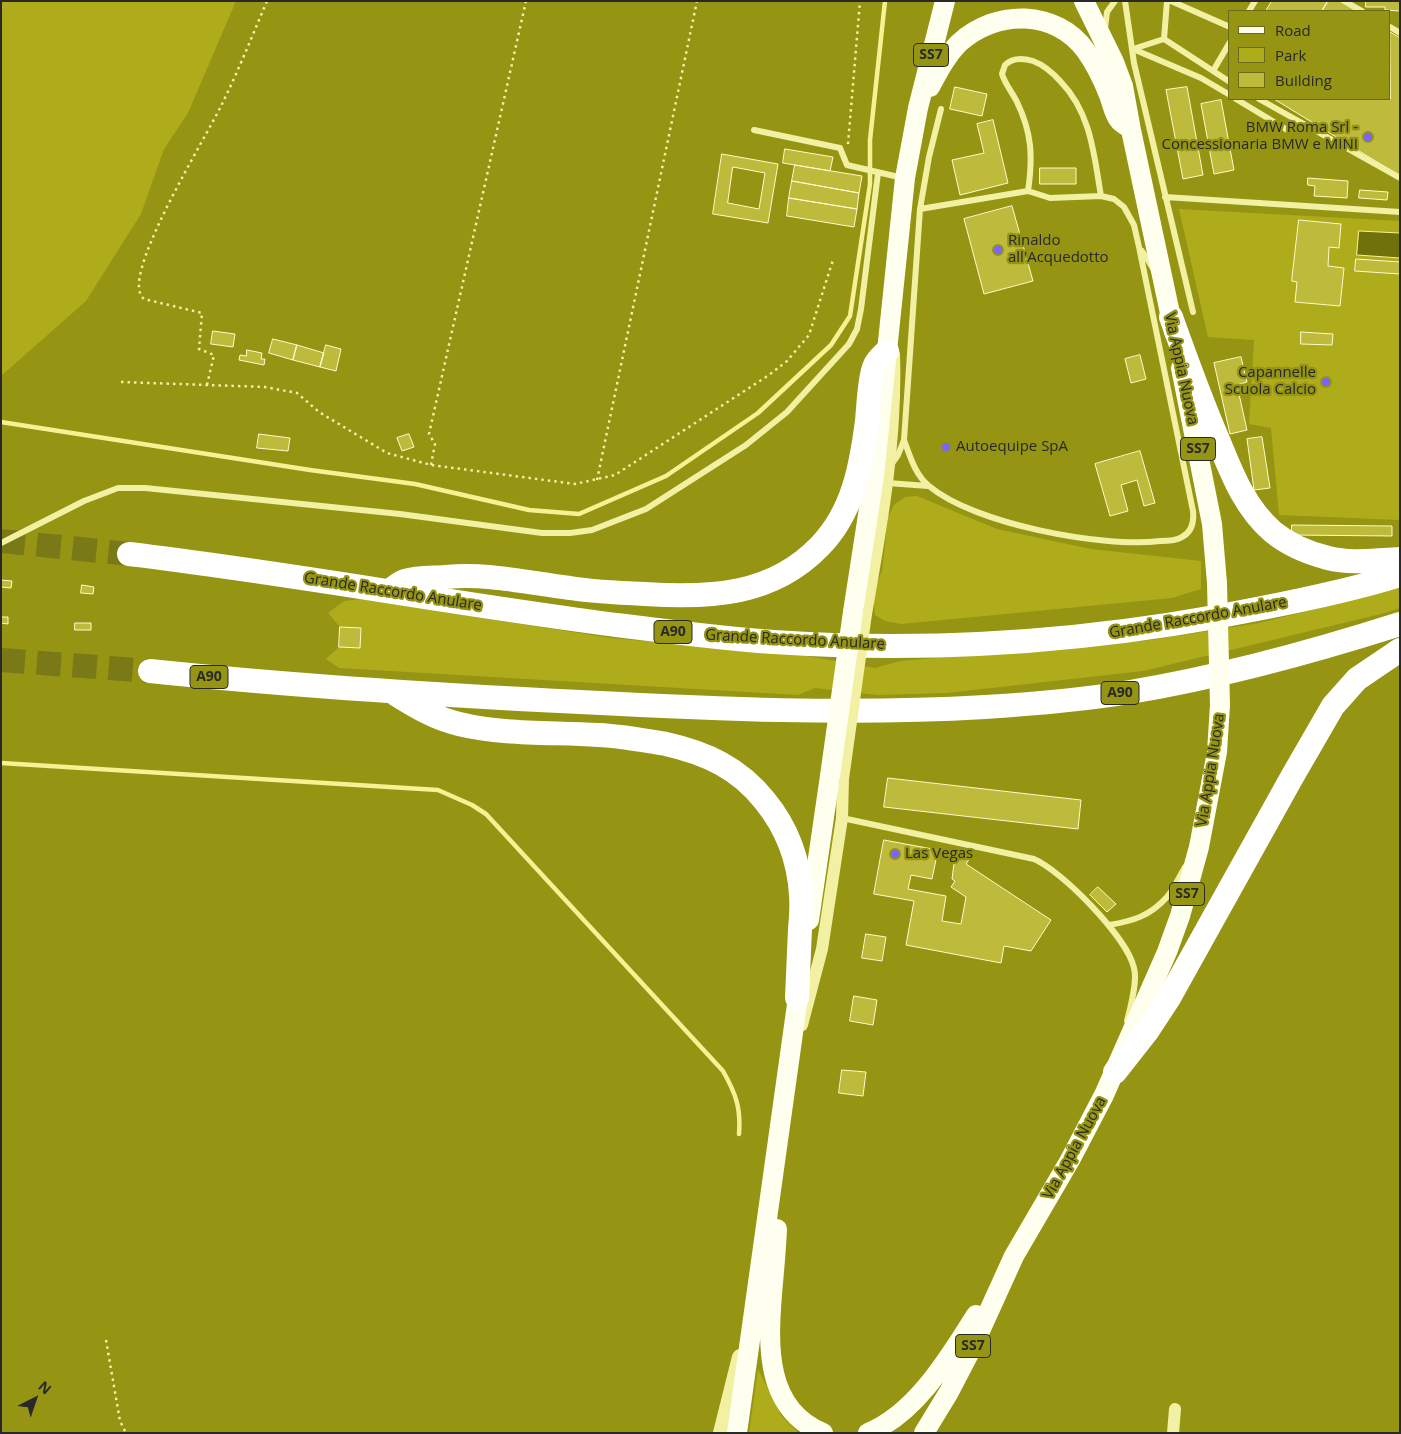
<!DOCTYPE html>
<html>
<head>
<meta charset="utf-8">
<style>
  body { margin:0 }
  #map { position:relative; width:1401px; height:1434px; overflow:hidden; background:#959413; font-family:"Open Sans",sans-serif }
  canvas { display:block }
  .frame { position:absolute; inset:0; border:2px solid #292929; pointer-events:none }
  .legend { position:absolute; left:1228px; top:10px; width:162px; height:90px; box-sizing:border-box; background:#959413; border:1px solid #6a691c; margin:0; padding:6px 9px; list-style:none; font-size:15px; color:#292929 }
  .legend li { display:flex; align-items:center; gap:10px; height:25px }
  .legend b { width:25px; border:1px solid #6a691c }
  .north { position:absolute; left:10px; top:1374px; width:50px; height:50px; -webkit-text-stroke:4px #959413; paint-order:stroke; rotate:41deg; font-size:14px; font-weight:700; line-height:20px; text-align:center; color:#292929 }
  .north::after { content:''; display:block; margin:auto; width:18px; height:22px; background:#292929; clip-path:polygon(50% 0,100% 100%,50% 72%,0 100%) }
</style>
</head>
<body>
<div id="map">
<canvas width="1401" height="1434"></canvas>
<div class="frame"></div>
<ul class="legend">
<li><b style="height:6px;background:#feffee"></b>Road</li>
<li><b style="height:14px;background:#afac1b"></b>Park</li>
<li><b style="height:14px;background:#bdba3c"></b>Building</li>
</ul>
<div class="north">N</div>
</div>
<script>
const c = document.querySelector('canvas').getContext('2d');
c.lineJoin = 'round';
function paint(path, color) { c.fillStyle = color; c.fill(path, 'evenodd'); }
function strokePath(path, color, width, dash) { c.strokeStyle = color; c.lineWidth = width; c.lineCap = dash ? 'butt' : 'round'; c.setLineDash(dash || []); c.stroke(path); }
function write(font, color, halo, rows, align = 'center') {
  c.font = font + ' "Open Sans",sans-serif'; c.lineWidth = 4.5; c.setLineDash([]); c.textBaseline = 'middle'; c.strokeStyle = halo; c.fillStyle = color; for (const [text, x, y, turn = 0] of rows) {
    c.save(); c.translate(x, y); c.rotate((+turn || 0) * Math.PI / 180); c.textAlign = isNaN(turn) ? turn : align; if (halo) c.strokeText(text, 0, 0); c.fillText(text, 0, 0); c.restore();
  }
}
paint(new Path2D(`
  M1 1H236L188 113 164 149 141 214 86 301 1 376Z
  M1179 209 1400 221V520L1279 515 1271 428 1249 424 1254 340 1208 337Z
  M917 496 997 529 1091 549 1201 561V589L1172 598 901 624 885 621 875 615 873 591 882 571 888 517 894 505 905 497Z
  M1400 588V608L1385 613 1143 671 947 693 877 695 815 688 798 695 339 668 326 659 339 647 360 648 361 628 340 627 328 613 344 601 361 599 611 638 807 656 875 668 900 661 1151 640 1259 623Z
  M758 1369 782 1417 799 1433H749Z`), '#afac1b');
const water = new Path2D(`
  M1359 231 1400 233V258L1357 255Z`);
paint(water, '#71710c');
strokePath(water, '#f6f294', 1);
strokePath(new Path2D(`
  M1 422 310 470 415 484 529 510 579 514 666 476 758 413 831 345 850 316 870 184V140L885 1
  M1 763 438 790 472 805 486 814 723 1071C736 1094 741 1108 739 1134`), '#f6f294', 4.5);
const building = new Path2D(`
  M1272 1H1328L1322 11H1266Z
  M1328 1H1340L1356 11H1322Z
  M1366 1H1400V11L1385 10V7H1366Z
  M1390 32 1400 38V176L1274 99H1390Z
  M955 87 987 94 982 116 950 109Z
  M1187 87 1203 175 1183 179 1166 90Z
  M1221 100 1234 170 1214 174 1201 104Z
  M993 120 1008 183 960 195 952 160 984 153 977 124Z
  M785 149 833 157 830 171 783 163Z
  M722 154 778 164 768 223 713 214ZM733 167 765 173 759 209 728 203Z
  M795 165 862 176 859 193 792 181Z
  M1040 168H1076V184H1040Z
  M1308 178 1348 181 1347 198 1314 196 1315 186 1308 185Z
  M792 181 859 193 857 209 789 198Z
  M1360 190 1388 192 1387 200 1359 198Z
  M789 198 857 209 854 227 787 216Z
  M1012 206 1033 281 984 294 964 219Z
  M1299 220 1341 224 1339 248 1329 247 1328 266 1344 268 1340 306 1295 302 1297 282 1292 281Z
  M1356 259 1400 262V274L1355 271Z
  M213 331 235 334 233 347 211 344Z
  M1301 332 1333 334 1332 345 1301 344Z
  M273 339 297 345 293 360 269 353Z
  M297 345 324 353 320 367 293 360Z
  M326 345 341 349 336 371 320 367Z
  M247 350 262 353 261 359H265L264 365 239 360 240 355 246 356Z
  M1140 355 1146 379 1131 383 1125 359Z
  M1241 357 1247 382 1237 385 1247 430 1230 434 1214 363Z
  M259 434 290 438 288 451 257 448Z
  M409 434 414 447 402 451 397 438Z
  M1262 437 1270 488 1254 490 1247 439Z
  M1140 451 1155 503 1144 506 1137 480 1121 485 1128 511 1110 516 1095 464Z
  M1292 525 1392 526V536L1292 535Z
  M1 580 12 581 11 588 1 587Z
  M82 585 94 587 93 594 81 593Z
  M1 617H8V624L1 623Z
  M75 623H91V630H75Z
  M340 627 361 628 360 648 339 647Z
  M888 778 1081 800 1078 829 884 807Z
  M884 840 938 850 932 879 911 875 908 889 946 896 942 921 961 924 966 897 951 887 955 881 952 879 954 863 961 852 970 858 966 864 1051 920 1031 951 1004 946 1001 963 906 945 914 901 874 894Z
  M1098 887 1116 904 1107 912 1090 895Z
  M866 934 886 937 882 961 862 958Z
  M854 996 877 1000 873 1025 850 1021Z
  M842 1070 866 1072 863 1096 839 1093Z`);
paint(building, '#bdba3c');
strokePath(building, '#fdfbca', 1);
strokePath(new Path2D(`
  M1 541 129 554
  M1 660 150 671`), '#7a7918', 24, [24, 12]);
strokePath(new Path2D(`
  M848 144 860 1
  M121 382 265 387 297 393 319 412 387 453 431 465 575 484 615 475 769 375 787 361 809 335 833 260
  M207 385 214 355 199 349 202 313 144 299C142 297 140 295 140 293 129 262 205 139 221 106 238 72 252 36 267 1
  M431 465 435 444 429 434 526 1
  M597 480 697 1
  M106 1340 120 1421 126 1433`), '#f2f0a2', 2.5, [2.5, 4]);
strokePath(new Path2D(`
  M1125 1 1134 63 1193 312
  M1167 1 1164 39 1230 82
  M1171 1 1230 27
  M1344 1 1362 11
  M1249 11 1255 1
  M1390 27 1400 33
  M1105 29 1107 12 1115 1
  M1133 49 1201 78 1230 95
  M1133 49 1164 39
  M1213 71 1230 42
  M1236 99 1289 131
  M1259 99 1400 178
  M754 130 840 148 847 165 903 178
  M1028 191C1033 157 1032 133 1017 102 1012 92 1005 84 1002 74L1005 65C1013 57 1023 58 1033 61 1044 65 1053 73 1061 82 1091 113 1094 155 1101 196
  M1165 197 1400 212
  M1142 251 1154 270
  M904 440C910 456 915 475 929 486 974 524 1102 548 1160 541 1167 541 1176 541 1182 537 1192 532 1194 521 1193 511L1139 247 1134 225 1124 207 1114 199 1101 196 1050 198 1028 191 920 209
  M891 465 898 455 904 440 920 209 929 157 941 109
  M888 483 928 486
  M1 543 84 501 118 488H145L400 514 542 533H570L592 530 646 509 746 445 787 412 849 344 857 329 861 309 878 173
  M842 818 1034 859C1062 871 1127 937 1134 968 1138 981 1130 1008 1127 1021
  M1109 925C1133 921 1150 916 1167 897 1174 889 1179 877 1185 867`), '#f2f0a2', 6);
strokePath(new Path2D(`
  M866 614C881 528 897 441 894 354
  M802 1025 822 949 842 818 843 779
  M1173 1433 1175 1409`), '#f2f0a2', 12);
strokePath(new Path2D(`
  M721 1433 740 1357`), '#f2f0a2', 16);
strokePath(new Path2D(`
  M1084 1 1114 62 1123 86 1131 130 1174 332
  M930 87C938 72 946 56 959 43 996 9 1056 9 1086 51 1096 65 1103 80 1109 95 1112 103 1114 114 1119 120 1121 123 1125 125 1128 127
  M1181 368 1212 524 1217 583
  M853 612 874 476 905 178 918 108 945 1
  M809 920 830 776
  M777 1229C776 1251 774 1272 772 1294 768 1346 765 1409 823 1433
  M737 1433 800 983
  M868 1433C916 1414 950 1356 976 1315
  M924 1433 949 1392 974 1344 1014 1256 1070 1160 1104 1095 1167 952 1180 916 1199 847 1217 752 1220 705`), '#feffee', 20);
strokePath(new Path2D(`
  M1171 317C1186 359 1201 401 1219 442 1232 474 1245 508 1273 532 1289 545 1308 553 1328 558 1351 564 1376 560 1400 559
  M129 554C298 574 464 606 633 627 680 633 727 639 774 642 938 653 1101 641 1262 608 1308 599 1355 589 1400 575
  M389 591C394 588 399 583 405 581 418 577 433 578 446 577 488 573 528 583 570 588 595 592 620 593 645 594 710 598 772 596 820 546 853 512 861 467 867 421 868 410 870 373 875 365 877 360 883 355 887 351
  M150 671C293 686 436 695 580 702 715 709 850 715 985 707 1033 704 1082 700 1130 692 1221 677 1312 652 1400 624
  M394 693C415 706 434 718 459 724 504 735 552 732 598 735 621 736 643 740 666 744 706 753 739 768 765 801 787 828 799 861 801 895 802 906 801 918 800 929 799 952 798 975 797 998
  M1115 1072 1148 1030 1169 998 1292 777 1333 706 1357 679 1400 650`), '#fff', 24);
strokePath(new Path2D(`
  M843 779 866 614`), '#f2f0a2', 12);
strokePath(new Path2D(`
  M1217 583 1220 705
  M830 776 853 612`), '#feffee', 20);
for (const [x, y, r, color] of [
  [1368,137,5,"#7964ff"],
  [998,250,5,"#7964ff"],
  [1326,382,5,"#7964ff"],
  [946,447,5,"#7964ff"],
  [895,854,5,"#7964ff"]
]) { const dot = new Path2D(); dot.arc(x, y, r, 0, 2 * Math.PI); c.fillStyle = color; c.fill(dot); strokePath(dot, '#959413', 2); }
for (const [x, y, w] of [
  [931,55,35],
  [1198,449,35],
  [673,632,38],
  [209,677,38],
  [1120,693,38],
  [1187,894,35],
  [973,1346,35]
]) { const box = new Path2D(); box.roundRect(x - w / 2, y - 11.5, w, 23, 4); c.fillStyle = '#959413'; c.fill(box); strokePath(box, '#292929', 1); }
write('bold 14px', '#292929', null, [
  ["SS7",931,55],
  ["SS7",1198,449],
  ["A90",673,632],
  ["A90",209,677],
  ["A90",1120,693],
  ["SS7",1187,894],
  ["SS7",973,1346]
]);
write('15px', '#292929', '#959413', [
  ["BMW Roma Srl -",1358,128,"right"],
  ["Concessionaria BMW e MINI",1358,145,"right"],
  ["Rinaldo",1008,241],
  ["all'Acquedotto",1008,258],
  ["Capannelle",1316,373,"right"],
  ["Scuola Calcio",1316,390,"right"],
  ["Autoequipe SpA",956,447],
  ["Las Vegas",905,854]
], 'left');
write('15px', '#292929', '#959413', [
  ["Via Appia Nuova",1181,369,78],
  ["Grande Raccordo Anulare",393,592,9],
  ["Grande Raccordo Anulare",1198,618,-10],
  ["Grande Raccordo Anulare",795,640,3],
  ["Via Appia Nuova",1211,770,-81],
  ["Via Appia Nuova",1075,1148,-61]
]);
</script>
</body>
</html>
